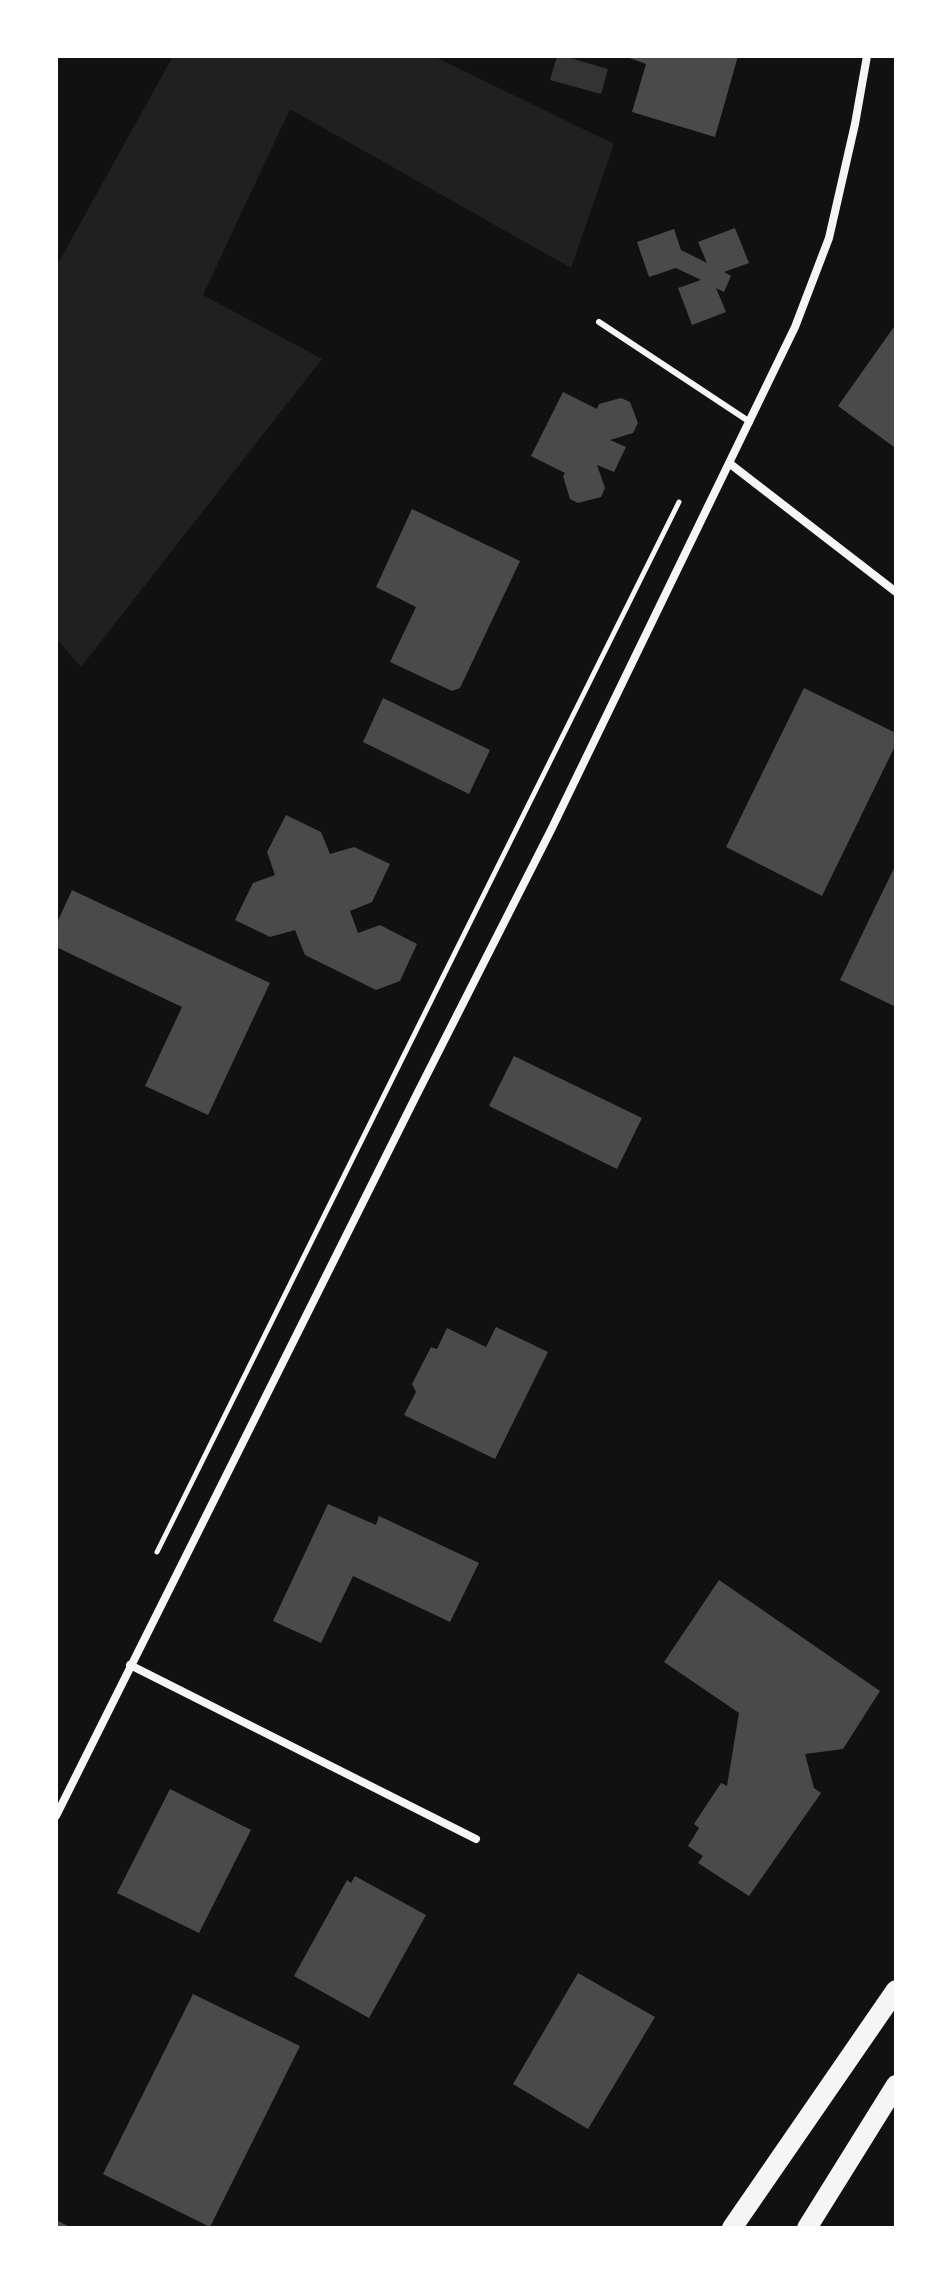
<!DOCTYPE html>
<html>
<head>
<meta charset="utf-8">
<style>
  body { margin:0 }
  #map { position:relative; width:952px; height:2284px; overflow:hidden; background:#111; font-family:Poppins,sans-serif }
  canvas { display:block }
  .frame { position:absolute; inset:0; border:58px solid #fff; pointer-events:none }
</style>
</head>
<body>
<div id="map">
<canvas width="952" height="2284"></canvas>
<div class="frame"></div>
</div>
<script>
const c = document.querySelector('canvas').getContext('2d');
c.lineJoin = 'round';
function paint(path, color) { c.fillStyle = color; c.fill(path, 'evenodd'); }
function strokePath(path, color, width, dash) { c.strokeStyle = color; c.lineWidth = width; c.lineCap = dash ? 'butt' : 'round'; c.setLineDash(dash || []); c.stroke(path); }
paint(new Path2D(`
  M173 56H433L614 144 571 268 290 109 203 295 322 359 81 667 56 639V267Z`), '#202020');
paint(new Path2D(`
  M557 56H564L608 69 601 94 550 80Z`), '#333');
paint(new Path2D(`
  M624 56H738L715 137 632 112 646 64Z
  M735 228 749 263 724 272 731 276 724 292 716 288 726 312 692 325 678 288 701 280 676 268 649 277 637 242 674 229 681 250 707 263 698 242Z
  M896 324V443L894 447 838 406Z
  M563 392 597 409 599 404 621 398 630 402 638 423 633 433 610 440 626 447 614 472 597 465 605 488 601 497 578 503 570 499 563 476 565 473 531 456Z
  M412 509 520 561 460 688 452 691 390 662 416 607 376 587Z
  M804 688 896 733V744L822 896 726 847Z
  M383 698 490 750 469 794 363 742Z
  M286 815 321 832 330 854 354 847 390 864 372 902 350 911 358 933 380 925 417 944 400 981 376 990 305 955 295 930 270 937 235 920 253 883 275 875 267 852Z
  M896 864V1007L840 980Z
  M72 890 270 983 208 1115 145 1086 182 1007 56 947V925Z
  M514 1056 642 1118 617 1169 489 1106Z
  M496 1327 548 1352 495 1459 404 1415 416 1392 412 1384 431 1347 437 1349 447 1328 486 1347Z
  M328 1504 376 1525 379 1516 479 1563 450 1622 353 1576 321 1643 273 1621Z
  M719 1580 880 1691 843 1749 805 1754 814 1788 821 1793 749 1896 698 1863 703 1856 688 1846 699 1828 694 1824 721 1783 727 1786 739 1713 664 1662Z
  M170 1789 251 1830 199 1933 117 1893Z
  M355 1876 426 1915 369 2018 294 1976 347 1880 351 1883Z
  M578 1973 655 2017 588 2129 513 2084Z
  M193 1994 300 2046 210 2227 103 2174Z
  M56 2220 72 2228H56Z`), '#4a4a4a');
strokePath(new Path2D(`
  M157 1552 679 502`), '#f5f5f5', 5);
strokePath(new Path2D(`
  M599 322 750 422`), '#f5f5f5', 6);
strokePath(new Path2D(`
  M729 463 896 592
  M130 1665 476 1839
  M56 1816 417 1094 551 830 795 327 829 238 855 124 867 56`), '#f5f5f5', 8);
strokePath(new Path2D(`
  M732 2228 896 1990
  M807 2228 896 2085`), '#f5f5f5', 20);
</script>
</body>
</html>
